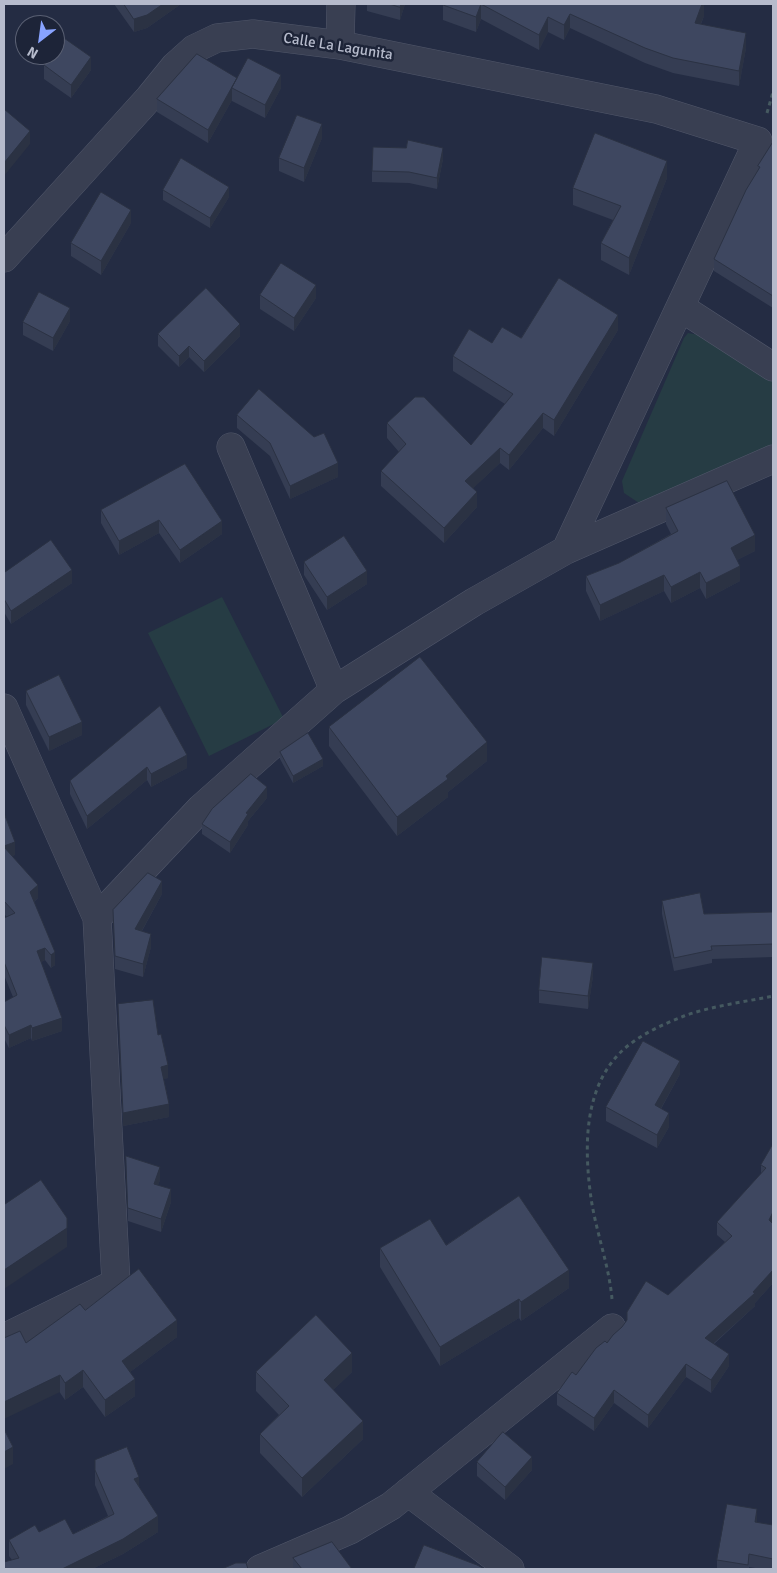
<!DOCTYPE html>
<html>
<head>
<meta charset="utf-8">
<style>
  body { margin:0 }
  #map { position:relative; width:777px; height:1573px; overflow:hidden; background:#242c43; font-family:Signika,sans-serif }
  canvas { display:block }
  .frame { position:absolute; inset:0; border:5px solid #b6bbcc; pointer-events:none }
  .north { position:absolute; left:15px; top:15px; width:50px; height:50px; box-sizing:border-box; background:#1d2438; border:1px solid #5a6073; border-radius:50%; rotate:210deg; font-size:14px; font-weight:700; line-height:20px; text-align:center; color:#b6bbcc }
  .north::after { content:''; display:block; margin:auto; width:18px; height:22px; background:#88a3ff; clip-path:polygon(50% 0,100% 100%,50% 72%,0 100%) }
</style>
</head>
<body>
<div id="map">
<canvas width="777" height="1573"></canvas>
<div class="frame"></div>
<div class="north">N</div>
</div>
<script>
const c = document.querySelector('canvas').getContext('2d');
c.lineJoin = 'round';
function paint(path, color) { c.fillStyle = color; c.fill(path, 'evenodd'); }
function strokePath(path, color, width, dash) { c.strokeStyle = color; c.lineWidth = width; c.lineCap = dash ? 'butt' : 'round'; c.setLineDash(dash || []); c.stroke(path); }
function write(font, color, halo, rows, align = 'center') {
  c.font = font + ' Signika,sans-serif'; c.lineWidth = 5; c.setLineDash([]); c.textBaseline = 'middle'; c.strokeStyle = halo; c.fillStyle = color; for (const [text, x, y, turn = 0] of rows) {
    c.save(); c.translate(x, y); c.rotate((+turn || 0) * Math.PI / 180); c.textAlign = isNaN(turn) ? turn : align; if (halo) c.strokeText(text, 0, 0); c.fillText(text, 0, 0); c.restore();
  }
}
paint(new Path2D(`
  M688 333 699 335 773 380V444L651 502 639 503 624 493 622 481 684 338Z
  M222 597 284 719 209 756 148 633Z`), '#263c44');
const minor = new Path2D(`
  M340 45 341 4
  M4 258 149 98 175 66 194 49 217 38 253 34 340 45 656 109 758 141 566 550
  M680 307 773 367
  M231 447 334 690
  M4 708 97 918 116 1283 4 1338
  M97 918 201 808 334 690 474 602 566 550 773 459
  M408 1492 510 1569
  M260 1569 350 1530 391 1506 612 1328`);
strokePath(minor, '#51576a', 29);
strokePath(new Path2D(`
  M767 113 773 92
  M612 1299C609 1265 596 1232 591 1198 584 1148 583 1086 624 1049 641 1034 664 1024 684 1016 712 1006 744 1002 773 996`), '#455960', 3, [4, 4]);
strokePath(minor, '#393f52', 28);
paint(new Path2D(`
  M114 4H181L147 28 134 32Z
  M367 4H405L400 20 367 11Z
  M704 4V16L701 24 746 48 739 86 673 73 645 63 570 28 564 40 548 32 539 50 481 19 476 32 443 20V5Z
  M44 65 91 70 71 98 44 79Z
  M237 78 281 88 265 118 232 101V100L208 143 157 112V99Z
  M322 138 304 182 279 171V158Z
  M773 142V308L714 271V259L758 170V166Z
  M406 148 443 159 437 189 409 183 372 182V171Z
  M667 178 629 275 601 260V243L613 220 573 205V188Z
  M163 190 229 197 210 228 163 200Z
  M131 223 101 275 71 256V243Z
  M260 295 316 298 294 331 260 309Z
  M70 321 53 351 23 335V322Z
  M618 330 554 436 543 428 509 470 500 463 473 488 477 507 444 543 381 486V471L399 452 387 438V423L471 445 505 404 453 371V356L492 343 521 338Z
  M158 334 240 336 204 372 189 357 179 367 158 346Z
  M237 415 338 477 290 499 270 456 237 428Z
  M185 464 222 534 180 563 159 533 119 555 101 523V510Z
  M666 508 755 551 737 560 740 581 706 599 700 588 671 603 664 591 600 621 586 591V576L619 563 671 534 666 524Z
  M304 562 367 584 327 610 304 575Z
  M4 573 72 583 11 624 4 612Z
  M26 691 82 735 49 751 26 705Z
  M160 706 187 768 151 787 147 780 87 829 70 794V781Z
  M329 727 487 761 448 792V797L397 836 329 746Z
  M280 752 323 766 293 783 280 759Z
  M267 798 248 821V825L230 853 202 834V824Z
  M4 813 15 855 12 856 38 898 34 902 55 965 51 968 45 960 41 962 62 1031 32 1041 31 1038 9 1048 4 1038V1002L13 997 4 975V918L7 917 4 914Z
  M162 894 142 931 151 947 143 977 115 969 113 910Z
  M662 901 704 914 773 912V957L712 959V963L674 971 662 914Z
  M593 976 588 1009 539 1003V990Z
  M118 1004 158 1035 168 1078 163 1079 169 1117 123 1126Z
  M680 1074 661 1109 669 1127 657 1148 606 1121V1107Z
  M773 1144V1283L755 1303V1306L714 1344 729 1366 711 1393 686 1377 648 1428 614 1403 594 1431 557 1405V1393L576 1375 668 1295 725 1242 717 1235V1222L761 1174V1165Z
  M126 1156 160 1180 158 1185 171 1202 161 1232 128 1221Z
  M446 1245 569 1288 521 1321 519 1318 440 1366 380 1267V1248Z
  M85 1310 177 1337 130 1372 135 1396 105 1417 83 1387 65 1400 26 1343Z
  M256 1372H352L333 1390 363 1439 302 1497 260 1453V1434L279 1415 256 1391Z
  M95 1460 139 1486 158 1532 123 1554 92 1569H4L12 1560 9 1556V1540L39 1532 73 1534 108 1516 95 1485Z
  M477 1462 532 1470 505 1500 477 1476Z
  M757 1523 773 1525V1569H761L749 1567V1569H717V1560Z
  M293 1558 352 1569H293Z`), '#353d53');
paint(new Path2D(`
  M163 4H181L147 28 134 32V19Z
  M401 4H405L400 20V7Z
  M481 4V19L476 32V17Z
  M702 4H704V16L695 37V23Z
  M570 14V28L564 40V25Z
  M548 17V32L539 50V35Z
  M746 33V48L739 86V71Z
  M91 57V70L71 98V85Z
  M281 75V88L265 118V105Z
  M237 78 232 88V100L208 143V130Z
  M322 124V138L304 182V168Z
  M30 131V144L4 176V163Z
  M443 148V159L437 189V178Z
  M667 161V178L629 275V258Z
  M229 187V197L210 228V218Z
  M131 210V223L101 275V261Z
  M316 285V298L294 331V318Z
  M70 308V321L53 351V338Z
  M618 315V330L554 436V420Z
  M240 324V336L204 372V361Z
  M189 346V357L179 367V356Z
  M543 413V428L509 470V455Z
  M500 448V463L465 496V481Z
  M338 463V477L290 499V486Z
  M477 492V507L444 543V528Z
  M159 520V533L119 555V541Z
  M222 521V534L180 563V550Z
  M755 535V551L731 563V548Z
  M740 566V581L706 599V583Z
  M72 570V583L11 624V611Z
  M367 571V584L327 610V597Z
  M700 572V588L671 603V587Z
  M664 575V591L600 621V605Z
  M82 722V735L49 751V737Z
  M487 742V761L448 792V797L397 836V817L446 776Z
  M187 755V768L151 787V774Z
  M323 759V766L293 783V776Z
  M147 767V780L87 829V816Z
  M267 787V798L248 821V825L230 853V842L246 813Z
  M15 842V855L4 859V846Z
  M162 881V894L135 943V929Z
  M38 885V898L30 905V892Z
  M151 934V947L143 977V964Z
  M45 948V960L37 964V951Z
  M55 952V965L51 968V955Z
  M593 963V976L588 1009V996Z
  M62 1018V1031L32 1041V1028Z
  M31 1025V1038L9 1048V1035Z
  M680 1061V1074L655 1119V1105Z
  M168 1065V1078L161 1080V1067Z
  M169 1104V1117L123 1126V1113Z
  M669 1113V1127L657 1148V1135Z
  M160 1167V1180L154 1197V1184Z
  M171 1189V1202L161 1232V1219Z
  M773 1212V1225L769 1220Z
  M67 1228V1247L4 1289V1270Z
  M569 1270V1288L521 1321V1302Z
  M773 1270V1283L755 1303V1306L705 1351V1338L753 1292Z
  M519 1299V1318L440 1366V1347Z
  M177 1320V1337L122 1378V1361Z
  M352 1353V1372L324 1399V1380Z
  M729 1354V1366L711 1393V1380Z
  M686 1364V1377L648 1428V1415Z
  M83 1370V1387L65 1400V1383Z
  M60 1375V1392L4 1419V1402Z
  M135 1379V1396L105 1417V1400Z
  M614 1390V1403L594 1431V1418Z
  M363 1421V1439L302 1497V1478Z
  M13 1447V1464L4 1469V1452Z
  M532 1457V1470L505 1500V1487Z
  M139 1477V1493L134 1479Z
  M757 1509V1522L755 1535V1522Z
  M158 1516V1532L123 1554 92 1569H62Z`), '#2b3243');
const building = new Path2D(`
  M124 4H163L147 15 134 19Z
  M390 4H401L400 7Z
  M443 4H702L695 23 746 33 739 71 673 58 645 48 570 14 564 25 548 17 539 35 481 4 476 17 443 5Z
  M64 38 91 57 71 85 44 65 52 55H55V51Z
  M197 54 237 78 208 130 157 99Z
  M248 58 281 75 265 105 232 88Z
  M4 109 30 131 4 163Z
  M297 115 322 124 304 168 279 158Z
  M595 133 667 161 629 258 601 243 621 206 573 188Z
  M408 140 443 148 437 178 409 172 372 171 373 147 406 148Z
  M773 142V296L714 259 746 190 760 167 758 166Z
  M181 158 229 187 210 218 163 190Z
  M101 192 131 210 101 261 71 243Z
  M281 263 316 285 294 318 260 295Z
  M559 278 618 315 554 420 543 413 509 455 500 448 465 481 477 492 444 528 381 471 406 444 387 423 415 397H424L471 445 513 394 453 356 469 329 492 343 502 327 521 338Z
  M206 288 240 324 204 361 189 346 179 356 158 334Z
  M39 292 70 308 53 338 23 322Z
  M259 389 314 437 324 433 338 463 290 486 270 443 237 415Z
  M185 464 222 521 180 550 159 520 119 541 101 510Z
  M727 481 755 535 731 548 740 566 706 583 700 572 671 587 664 575 600 605 586 576 619 563 678 531 666 508Z
  M344 536 367 571 327 597 304 562Z
  M51 540 72 570 11 611 4 599V573Z
  M420 657 487 742 446 776 448 779 397 817 329 727Z
  M59 675 82 722 49 737 26 691Z
  M160 706 187 755 151 774 147 767 87 816 70 781Z
  M308 733 323 759 293 776 280 752Z
  M251 774 267 787 246 813 248 814 230 842 202 824 212 809Z
  M4 813 15 842 4 846Z
  M4 847 38 885 30 892 55 952 51 955 45 948 37 951 62 1018 32 1028 31 1025 9 1035 4 1025V1002L17 995 4 962V918L15 913 4 901Z
  M148 873 162 881 135 929 151 934 143 964 115 956 113 910Z
  M700 893 704 914 773 912V944L711 946 712 950 674 958 662 901Z
  M542 957 593 963 588 996 539 990Z
  M153 1000 158 1035 161 1034 168 1065 161 1067 169 1104 123 1113 118 1004Z
  M643 1041 680 1061 655 1105 669 1113 657 1135 606 1107Z
  M773 1144V1212L769 1220 773 1224V1270L753 1292 755 1293 705 1338 729 1354 711 1380 686 1364 648 1415 614 1390 594 1418 557 1393 572 1372 576 1375 596 1348 605 1341 607 1343 613 1335 622 1327 627 1320V1312L646 1281 668 1295 732 1236 717 1222 766 1168 761 1165Z
  M126 1156 160 1167 154 1184 171 1189 161 1219 128 1208Z
  M41 1180 67 1218V1228L4 1270V1205Z
  M519 1196 569 1270 521 1302 519 1299 440 1347 380 1248 430 1219 446 1245Z
  M139 1269 177 1320 122 1361 135 1379 105 1400 83 1370 65 1383 60 1375 4 1402V1338L20 1331 26 1343 80 1304 85 1310Z
  M316 1315 352 1353 324 1380 363 1421 302 1478 260 1434 289 1406 256 1372Z
  M4 1429 13 1447 4 1452Z
  M503 1432 532 1457 505 1487 477 1462Z
  M127 1447 139 1477 134 1479 158 1516 123 1539 62 1569H4V1562L19 1558 9 1540 35 1525 39 1532 65 1519 73 1534 114 1514 95 1470V1460Z
  M727 1504 757 1509 755 1522 773 1525V1559L749 1554 748 1565 717 1560Z
  M332 1542 352 1569H302L293 1558Z
  M424 1545 477 1565 485 1569H414Z
  M236 1563H246L248 1569H222Z`);
paint(building, '#3e4760');
strokePath(building, '#2b3243', 1);
write('15px', '#b6bbcc', '#1d2438', [
  ["Calle La Lagunita",338,47,9]
]);
</script>
</body>
</html>
